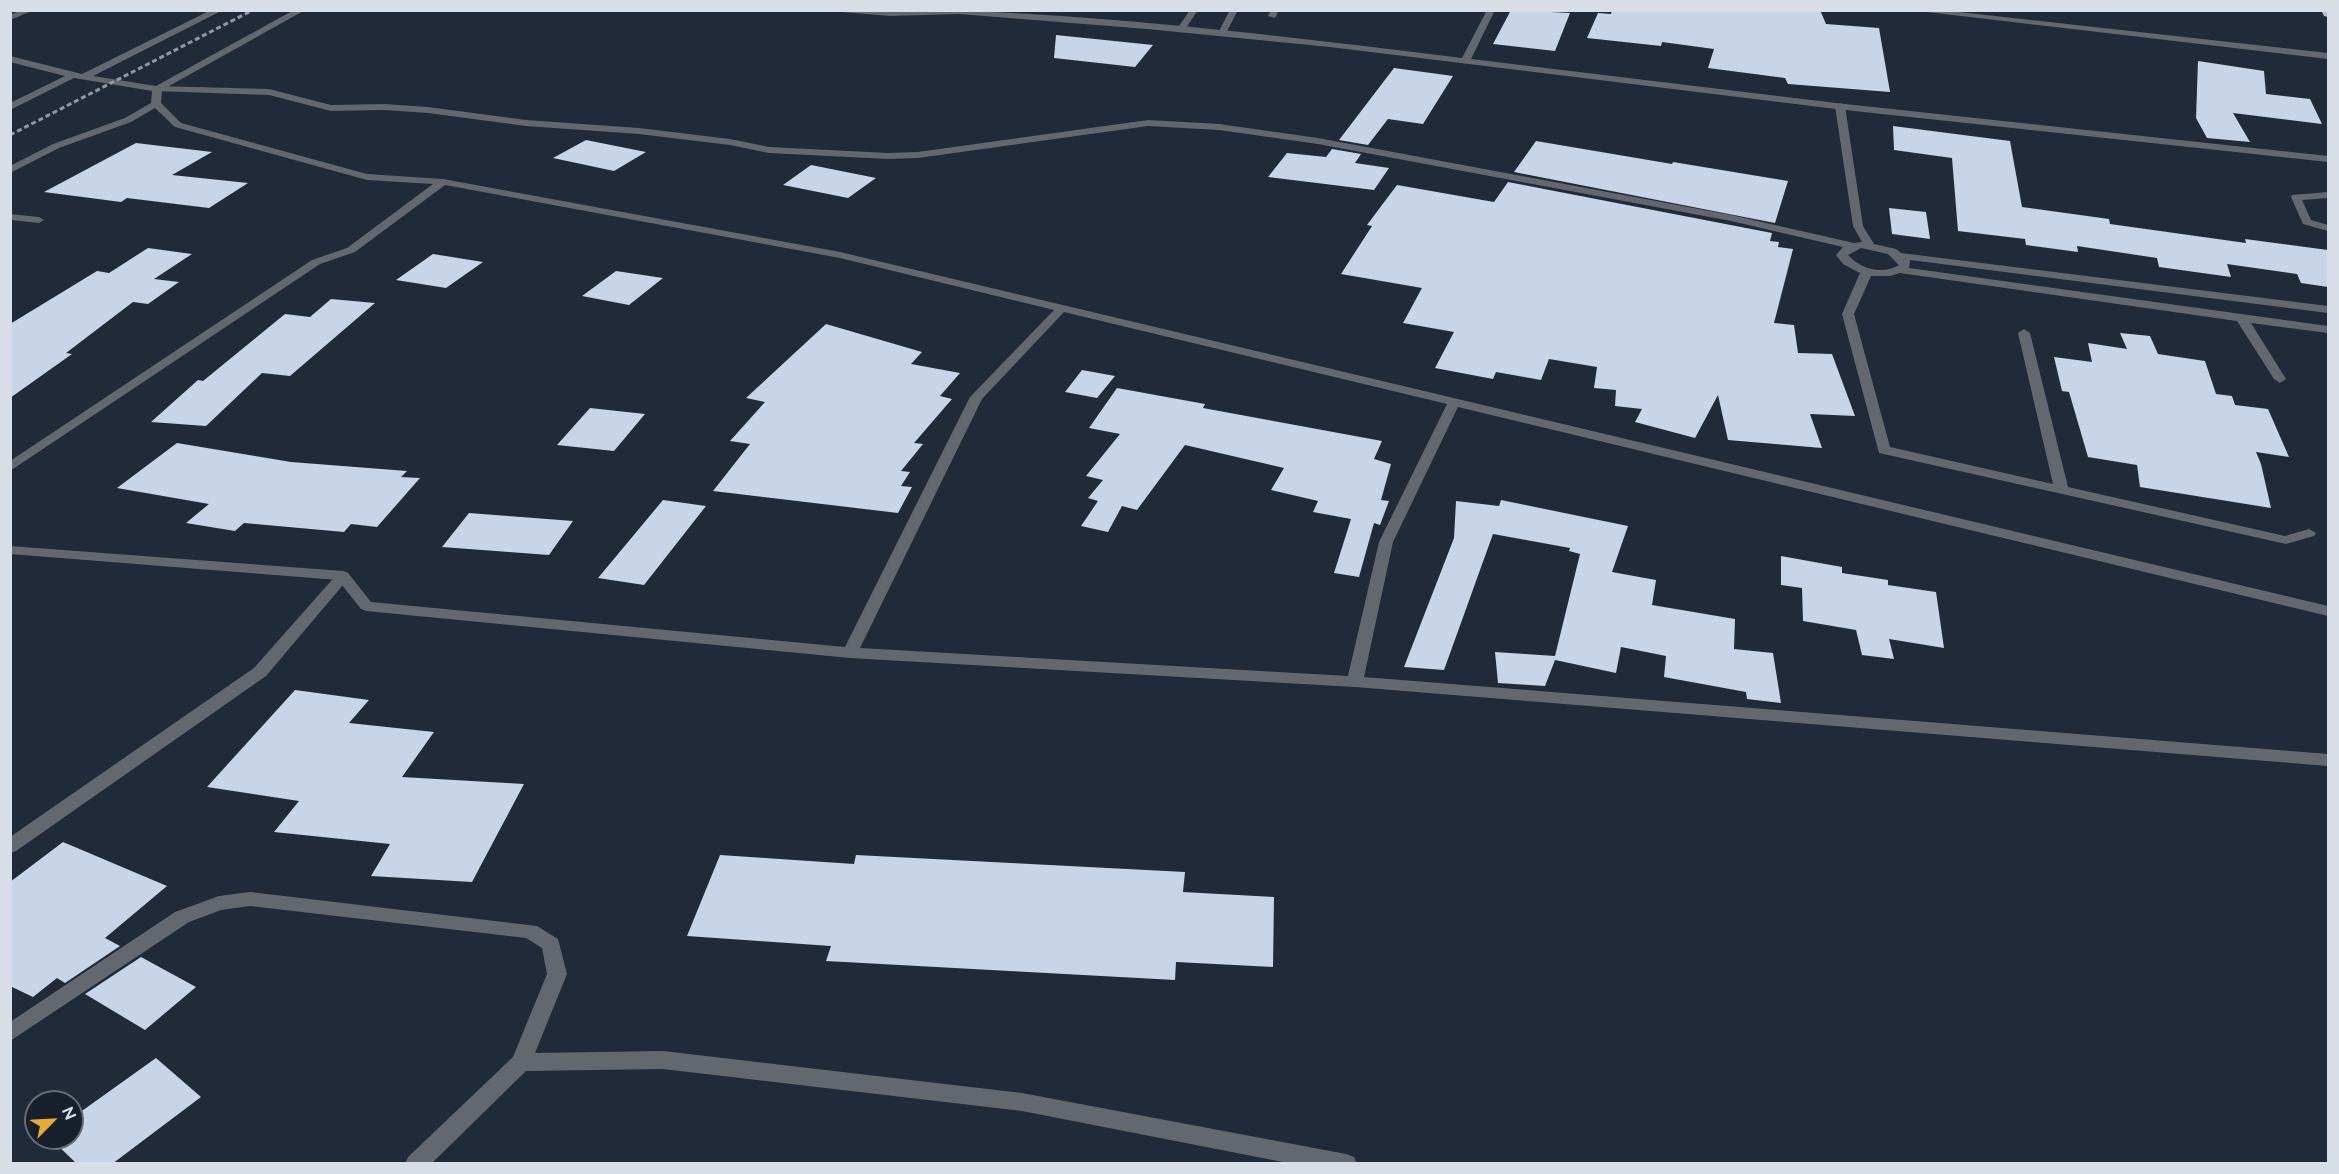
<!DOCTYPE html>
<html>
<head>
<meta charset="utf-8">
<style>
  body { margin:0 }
  #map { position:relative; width:2339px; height:1174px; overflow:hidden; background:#212a39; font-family:Raleway,sans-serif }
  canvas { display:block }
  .frame { position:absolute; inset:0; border:12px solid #d8dee8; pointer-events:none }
  .north { position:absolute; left:24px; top:1090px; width:60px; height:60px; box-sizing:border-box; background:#18202e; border:2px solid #656c78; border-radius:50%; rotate:66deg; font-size:16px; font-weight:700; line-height:24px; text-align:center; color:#d8dee8 }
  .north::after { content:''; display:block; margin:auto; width:21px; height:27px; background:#e7ac36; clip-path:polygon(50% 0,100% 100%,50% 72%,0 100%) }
</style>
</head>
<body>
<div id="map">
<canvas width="2339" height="1174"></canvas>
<div class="frame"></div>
<div class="north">N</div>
</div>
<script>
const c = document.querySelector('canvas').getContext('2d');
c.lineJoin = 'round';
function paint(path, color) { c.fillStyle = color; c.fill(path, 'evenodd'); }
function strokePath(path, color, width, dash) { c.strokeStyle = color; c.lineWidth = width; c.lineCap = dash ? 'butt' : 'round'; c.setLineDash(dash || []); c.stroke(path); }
paint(new Path2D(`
  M1511 10 1570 13 1555 51 1493 44Z
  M1612 10H1820L1826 24 1879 28 1890 92 1788 84 1785 78 1708 68 1714 49 1662 42 1661 46 1587 38 1598 13 1611 14Z
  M1056 35 1153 45 1135 67 1054 58Z
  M2198 61 2264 71 2266 94 2310 99 2322 124 2233 113 2250 142 2207 138 2196 118Z
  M1394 68 1453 76 1423 124 1388 119 1368 145 1339 140Z
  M1893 126 2010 141 2022 207 2109 219 2110 224 2246 243 2245 239 2328 250V287L2301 283 2297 274 2227 264 2231 277 2159 267 2157 258 2077 246 2078 252 2026 245 2025 239 1958 231 1952 158 1894 150Z
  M586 140 646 152 614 171 553 158Z
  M1536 141 1672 164 1673 162 1788 181 1775 223 1514 172Z
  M136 143 212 152 172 175 248 183 209 208 127 198 121 202 44 192Z
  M1332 149 1361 154 1355 163 1389 168 1374 190 1268 177 1287 153 1326 157Z
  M811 165 876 178 848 198 783 185Z
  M1508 182 1772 233 1770 241 1779 242 1778 247 1793 249 1774 323 1794 325 1798 353 1832 354 1855 416 1810 414 1822 448 1728 440 1718 395 1695 438 1635 422 1642 409 1615 406 1616 390 1594 388 1597 367 1549 359 1541 380 1496 372 1493 379 1435 368 1454 332 1403 323 1422 288 1341 274 1372 226 1367 225 1397 185 1494 202Z
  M1889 208 1926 212 1930 239 1892 234Z
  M148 248 192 254 154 279 179 282 148 304 133 302 66 353 72 354 10 398V324L97 271 109 273Z
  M433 254 483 262 446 288 396 280Z
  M616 271 663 278 629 305 582 296Z
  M331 299 375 303 290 376 262 373 206 426 151 422 198 380 203 381 285 314 310 317Z
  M826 324 922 352 911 364 960 373 940 396 952 399 914 443 923 444 901 471 910 472 901 486 912 487 898 513 713 491 750 444 730 441 765 402 746 398Z
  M2120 333 2150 336 2158 354 2205 361 2216 394 2232 396 2235 405 2268 409 2289 457 2256 452 2261 464 2271 508 2140 487 2137 465 2088 457 2069 392 2062 391 2054 357 2092 362 2088 343 2127 349Z
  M1082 370 1115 376 1097 398 1065 392Z
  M1117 388 1205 404 1203 408 1382 441 1374 459 1391 464 1381 500 1389 501 1380 525 1374 523 1359 577 1334 573 1351 519 1313 512 1318 501 1271 490 1284 468 1185 445 1137 510 1122 506 1108 532 1081 526 1098 501 1088 498 1103 480 1086 476 1120 434 1089 428Z
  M590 408 645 414 614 451 557 445Z
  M177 443 291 462 407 471 401 477 420 478 377 527 351 524 344 532 244 523 235 531 186 523 209 504 117 488Z
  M663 500 706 506 644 585 598 578Z
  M1501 500 1628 526 1612 572 1656 580 1652 605 1735 619 1734 649 1773 653 1781 703 1747 699 1746 692 1664 677 1666 656 1621 647 1616 673 1555 660 1545 686 1498 683 1495 652 1555 656 1580 554 1569 551 1570 548 1493 534 1444 670 1404 667 1454 538 1456 501 1499 506Z
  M469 513 573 521 549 555 442 547Z
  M1781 556 1842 567V573L1888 580V585L1936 592 1944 648 1889 639 1894 659 1862 655 1856 630 1803 621 1802 588 1781 585Z
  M295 690 369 700 349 723 434 732 402 777 524 784 472 882 371 876 390 844 274 832 299 801 207 787Z
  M63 842 167 886 105 938 120 946 65 983 57 978 33 997 10 986V882Z
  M720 855 854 864 856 855 1185 872 1183 892 1274 897 1273 967 1176 962 1175 980 826 961 831 946 687 936Z
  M141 957 196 987 145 1030 85 994Z
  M156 1058 201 1097 112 1164H77L50 1138H72V1118Z`), '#c8d4e7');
paint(new Path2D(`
  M1190 10H1198L1184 31H1178L1177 29Z
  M1230 10H1238L1225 35H1219L1218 33Z
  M1271 10H1279L1275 18 1268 16Z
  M157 86 269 89 331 105 384 104 428 107 526 120 639 128 730 139 769 147 888 153 918 152 1148 120 1219 124 1318 138 1731 215 1854 243 1862 242 1853 226 1835 106 1840 103 1845 106 1863 226 1874 244 1896 249 1901 253 2328 306V313L1910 260 1909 268 2328 326V333L2251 323 2286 379 2280 383 2274 379 2237 321 1900 273 1890 276H1871L1854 314 1890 447 2053 484 2018 333 2024 329 2030 333 2068 487 2285 536 2309 529 2316 533 2314 536 2286 544 1879 453 1842 314 1860 273 1843 264 1836 255 1843 247 1731 221 1318 144 1219 130 1148 126 918 158 888 159 769 153 730 145 639 134 526 126 428 113 384 110 331 111 269 95 154 91V87ZM1861 248 1888 254 1899 265C1883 275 1860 269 1848 255Z
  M2328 192V198L2302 200 2311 220 2328 225V231L2303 224 2291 197 2292 195Z
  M343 571 348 573 350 576 348 579 266 676 16 851 10 853V837L254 668 338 573Z`), '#636870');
paint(new Path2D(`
  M21 10H34L10 20V15Z
  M211 10H223L93 76 156 86 294 10H305L162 90 161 103 181 123 367 174 443 179 840 252 2328 606V616L1458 407 1393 542 1364 677 2328 754V766L1355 687 850 658 366 611 361 609 338 580 10 554V546L343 571 348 573 371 602 845 647 970 397 1054 310 840 258 445 185 355 252 320 264 10 471V461L312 260 347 248 433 184 367 180 175 127 155 108 131 122 59 148 10 173V166L53 144 125 118 151 103 152 91 74 78 10 110V103L65 76 10 62V56L82 74ZM1064 312 1447 404 1379 542 1348 676 860 648 982 399Z
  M818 10C870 10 922 8 973 11 1136 18 1300 38 1462 58L1487 10H1495L1471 59 1836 103 2328 156V162L1836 109 1330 47 1147 29 959 14 890 16Z
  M1910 10H1941L2328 53V59Z
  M10 214 39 217 44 220 39 223 10 220Z
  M250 892 537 926 558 939 567 974 535 1053 663 1051 1022 1093 1346 1154 1354 1157 1357 1164H1293L1022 1111 663 1069 526 1071 431 1164H405L408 1157 513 1057 547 974 542 948 526 938 250 906 221 910 189 922 10 1041V1022L175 912 219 896Z`), '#636870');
paint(new Path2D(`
  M2321 10H2328V17L2324 16Z`), '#b3bed1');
strokePath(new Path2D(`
  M10 135 253 10`), '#9097a3', 3, [5, 3]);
</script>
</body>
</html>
